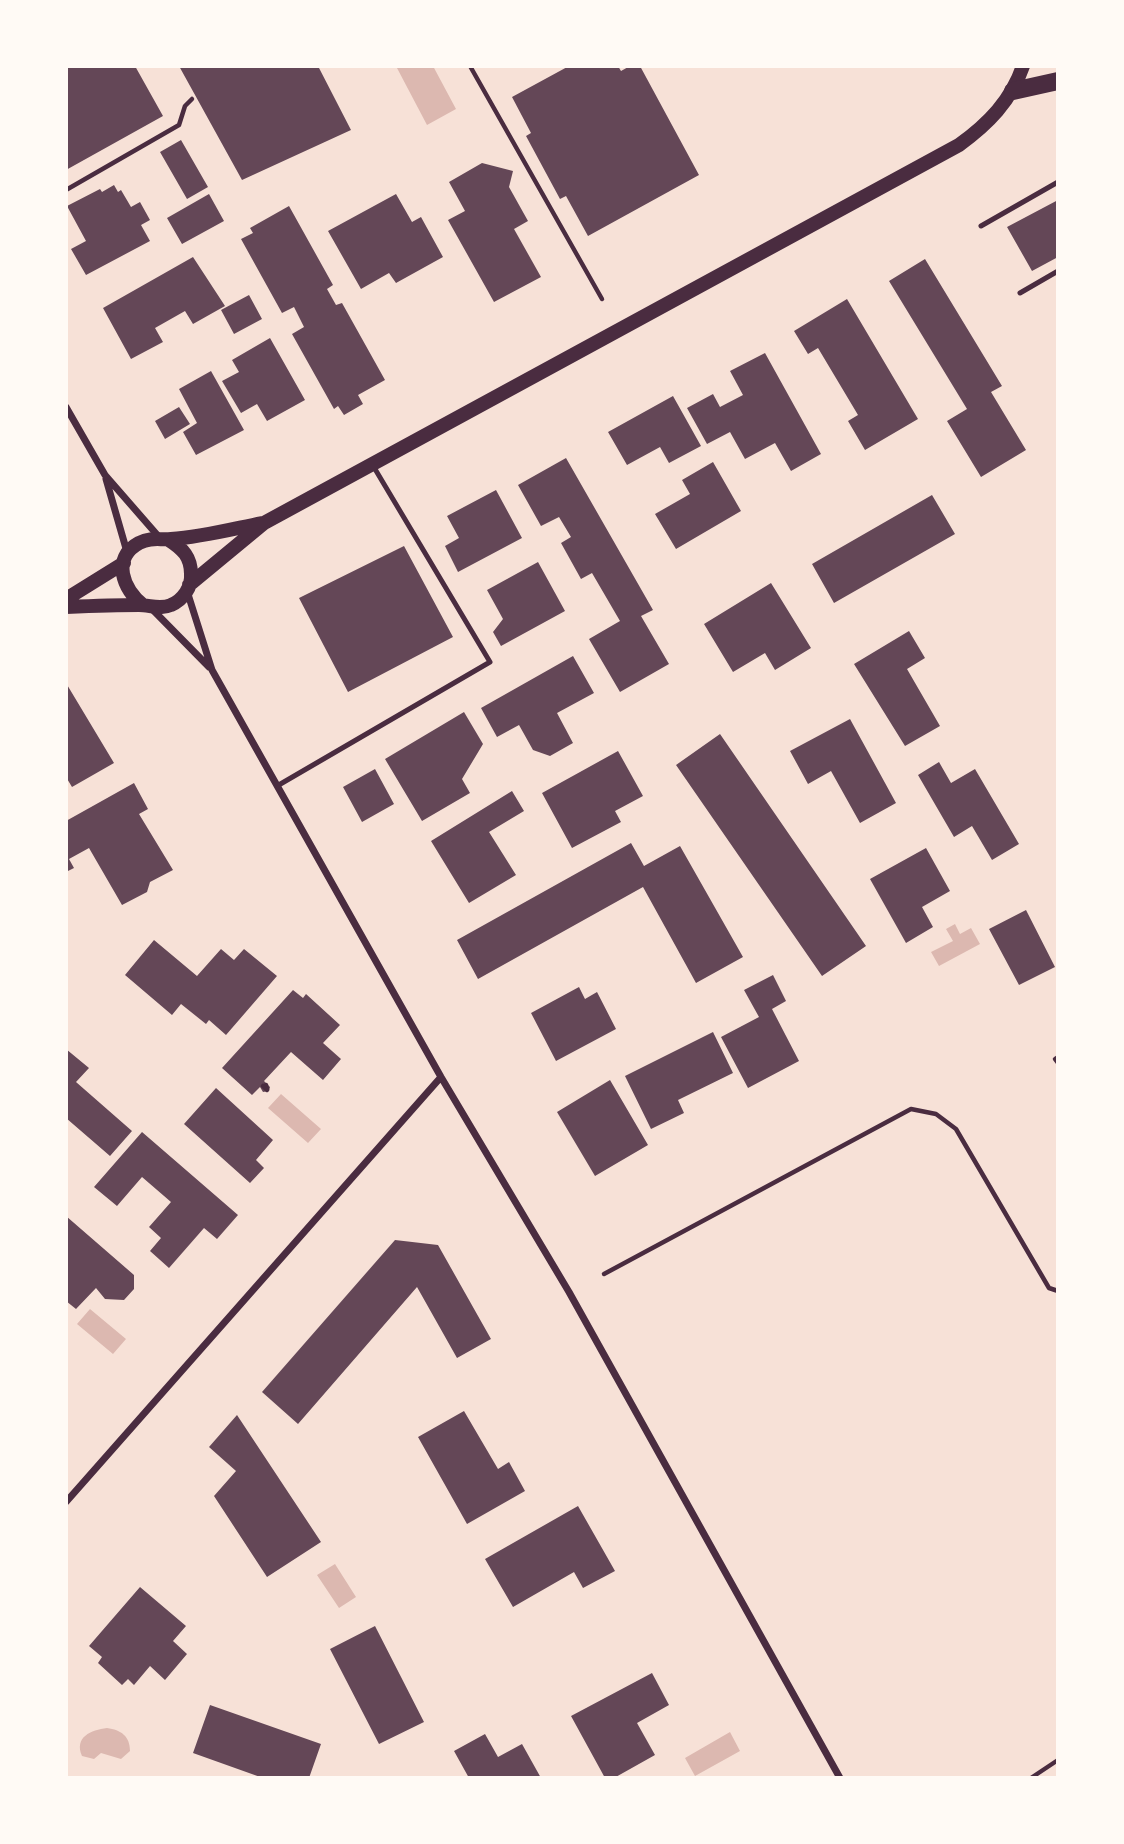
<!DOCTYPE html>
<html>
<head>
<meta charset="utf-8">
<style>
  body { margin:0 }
  #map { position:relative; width:1124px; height:1844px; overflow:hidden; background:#f7e1d7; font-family:Signika,sans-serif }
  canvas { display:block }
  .frame { position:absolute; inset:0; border:68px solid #fffaf5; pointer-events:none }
</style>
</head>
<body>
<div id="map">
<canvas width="1124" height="1844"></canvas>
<div class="frame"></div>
</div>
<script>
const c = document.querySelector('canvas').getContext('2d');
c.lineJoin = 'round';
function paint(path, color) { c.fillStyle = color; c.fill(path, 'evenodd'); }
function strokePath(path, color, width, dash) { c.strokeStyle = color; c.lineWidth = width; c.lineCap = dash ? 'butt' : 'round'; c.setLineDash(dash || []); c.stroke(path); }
paint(new Path2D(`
  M433 66 456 109 427 125 397 68Z
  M955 924 960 934 971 928 980 944 939 966 931 952 953 941 946 929Z
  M281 1094 321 1129 308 1143 268 1108Z
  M90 1309 126 1339 113 1354 77 1324Z
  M335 1564 356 1597 339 1608 317 1575Z
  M107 1728C121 1730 130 1736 130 1751L121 1759 101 1753 94 1759 82 1756C74 1737 91 1730 107 1728Z
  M730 1732 740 1751 695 1776 685 1758Z`), '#dcb8b0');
paint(new Path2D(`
  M66 66H135L163 116 66 170Z
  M179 66H318L351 130 242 180Z
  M569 66H618L621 71 630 66H640L699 175 588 236 566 196 560 199 526 136 531 133 512 97Z
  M181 140 208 187 187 199 160 152Z
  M482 163 513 171 509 187 528 221 514 229 541 277 494 302 448 220 465 211 449 182Z
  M114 185 118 192 121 190 131 207 140 202 150 220 141 225 150 241 86 275 71 249 86 241 67 206 100 189 102 192Z
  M209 194 224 221 182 244 167 218Z
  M396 194 412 222 421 217 443 257 396 283 389 273 361 289 328 231Z
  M1058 200V257L1032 271 1007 227Z
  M289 206 333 285 327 289 336 305 342 303 385 380 358 395 363 404 344 415 338 406 334 409 292 334 304 327 294 307 282 313 241 239 253 233 250 228Z
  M193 257 225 306 193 324 185 311 155 328 163 342 131 359 103 308Z
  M925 259 1002 386 991 392 1026 450 981 477 947 421 967 409 889 281Z
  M249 295 262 319 234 334 221 310Z
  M847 299 918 419 865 450 848 421 858 415 818 348 808 354 794 331Z
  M270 338 305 400 267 421 257 404 241 413 222 381 239 372 232 360Z
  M765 353 821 454 791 471 775 443 745 459 730 432 707 444 687 408 713 394 720 407 743 395 730 371Z
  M211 371 244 430 196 455 183 432 197 423 179 389Z
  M673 396 701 446 669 463 660 447 627 465 608 432Z
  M179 407 190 424 165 439 155 421Z
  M566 458 653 610 641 616 669 664 620 692 589 639 620 621 592 573 581 579 561 543 571 537 559 517 541 526 518 485Z
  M713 462 741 511 676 549 655 514 690 494 682 480Z
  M496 490 522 538 458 572 445 546 459 538 447 516Z
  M932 495 955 534 834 603 812 564Z
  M404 546 453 637 348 692 299 598Z
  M538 562 565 611 501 646 493 632 503 619 487 590Z
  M771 583 811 648 775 670 765 653 733 672 704 624Z
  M909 631 925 658 907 669 940 726 905 746 854 664Z
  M573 656 594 693 557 713 573 743 550 756 533 750 519 725 497 737 481 708Z
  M66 683 114 763 72 787 66 777Z
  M464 712 483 744 462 779 470 793 422 821 385 759Z
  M850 719 896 803 860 823 831 771 808 784 790 751Z
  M720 734 866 946 822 976 676 765Z
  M618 751 643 796 615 811 621 822 572 848 542 793Z
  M939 762 951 783 975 769 1019 844 992 860 972 826 954 837 918 775Z
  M375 769 394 804 362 822 343 787Z
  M134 783 148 809 139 814 173 870 150 882 147 892 122 905 89 848 69 859 74 868 66 872V821Z
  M512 791 524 811 489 832 516 875 469 903 431 841Z
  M631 843 644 866 680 846 743 957 696 983 643 887 478 979 457 940Z
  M926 848 950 891 922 907 933 927 906 943 870 879Z
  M1026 910 1055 967 1019 985 989 929Z
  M154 940 197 976 221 949 234 960 244 949 277 976 226 1035 209 1020 206 1024 181 1004 172 1015 125 975Z
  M773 975 786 1001 772 1009 799 1061 748 1088 721 1037 759 1017 744 990Z
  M579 987 585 999 597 992 616 1029 556 1061 531 1013Z
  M293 990 303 998 306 994 340 1025 323 1043 341 1059 323 1080 291 1052 264 1081 270 1087 269 1091 263 1092 260 1087 252 1095 222 1068Z
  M713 1032 733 1073 678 1100 684 1113 651 1129 625 1076Z
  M66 1049 89 1068 76 1082 132 1131 110 1156 66 1118Z
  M610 1080 648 1145 595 1176 557 1112Z
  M216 1088 273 1140 256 1160 264 1168 250 1183 184 1124Z
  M142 1132 238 1215 217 1239 204 1228 169 1268 150 1251 161 1238 149 1227 171 1202 142 1177 117 1206 94 1187Z
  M66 1216 134 1275V1289L124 1300 105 1299 96 1288 76 1309 66 1301Z
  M395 1240 438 1245 491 1339 457 1358 417 1287 298 1424 262 1392Z
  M464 1411 498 1469 509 1462 525 1491 467 1524 418 1437Z
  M237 1415 321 1542 267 1577 214 1496 236 1471 209 1447Z
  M578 1506 615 1571 583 1588 574 1572 513 1607 485 1559Z
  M140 1587 186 1626 173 1641 187 1654 165 1680 150 1666 134 1685 128 1679 122 1685 98 1663 102 1657 89 1646Z
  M375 1626 424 1722 379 1744 330 1649Z
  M652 1673 669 1705 637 1723 655 1755 614 1778H605L571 1716Z
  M210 1705 321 1744 309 1778H263L193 1753Z
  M485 1734 498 1757 522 1744 541 1778H469L454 1751Z`), '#644757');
strokePath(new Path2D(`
  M470 66 602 299
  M66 190 179 125 185 106 192 99
  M1058 1057 1055 1059 1058 1063
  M263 1086 267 1090 266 1085
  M604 1274 911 1109 936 1114 956 1129 1049 1288 1058 1291
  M1031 1778 1058 1760`), '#4a2c40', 4.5);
strokePath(new Path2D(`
  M981 226 1058 182
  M1020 293 1058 271
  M277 786 490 662 372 464`), '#4a2c40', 5);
strokePath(new Path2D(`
  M66 407 105 475 159 537
  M106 479 127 552
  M187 591 212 670 441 1077 569 1292 840 1778
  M151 608 209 667
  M66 1502 441 1077`), '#4a2c40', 7);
strokePath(new Path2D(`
  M189 585 264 523 959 145C988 124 1011 101 1023 66
  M66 599 124 563
  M143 605C123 590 111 558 139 543 151 537 159 540 171 539 202 537 232 529 262 523
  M66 607C90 606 115 605 139 605 150 605 160 610 171 605 183 600 192 587 191 574 191 557 183 549 169 540`), '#4a2c40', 14);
strokePath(new Path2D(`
  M1013 91 1058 81`), '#4a2c40', 18);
</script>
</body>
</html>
